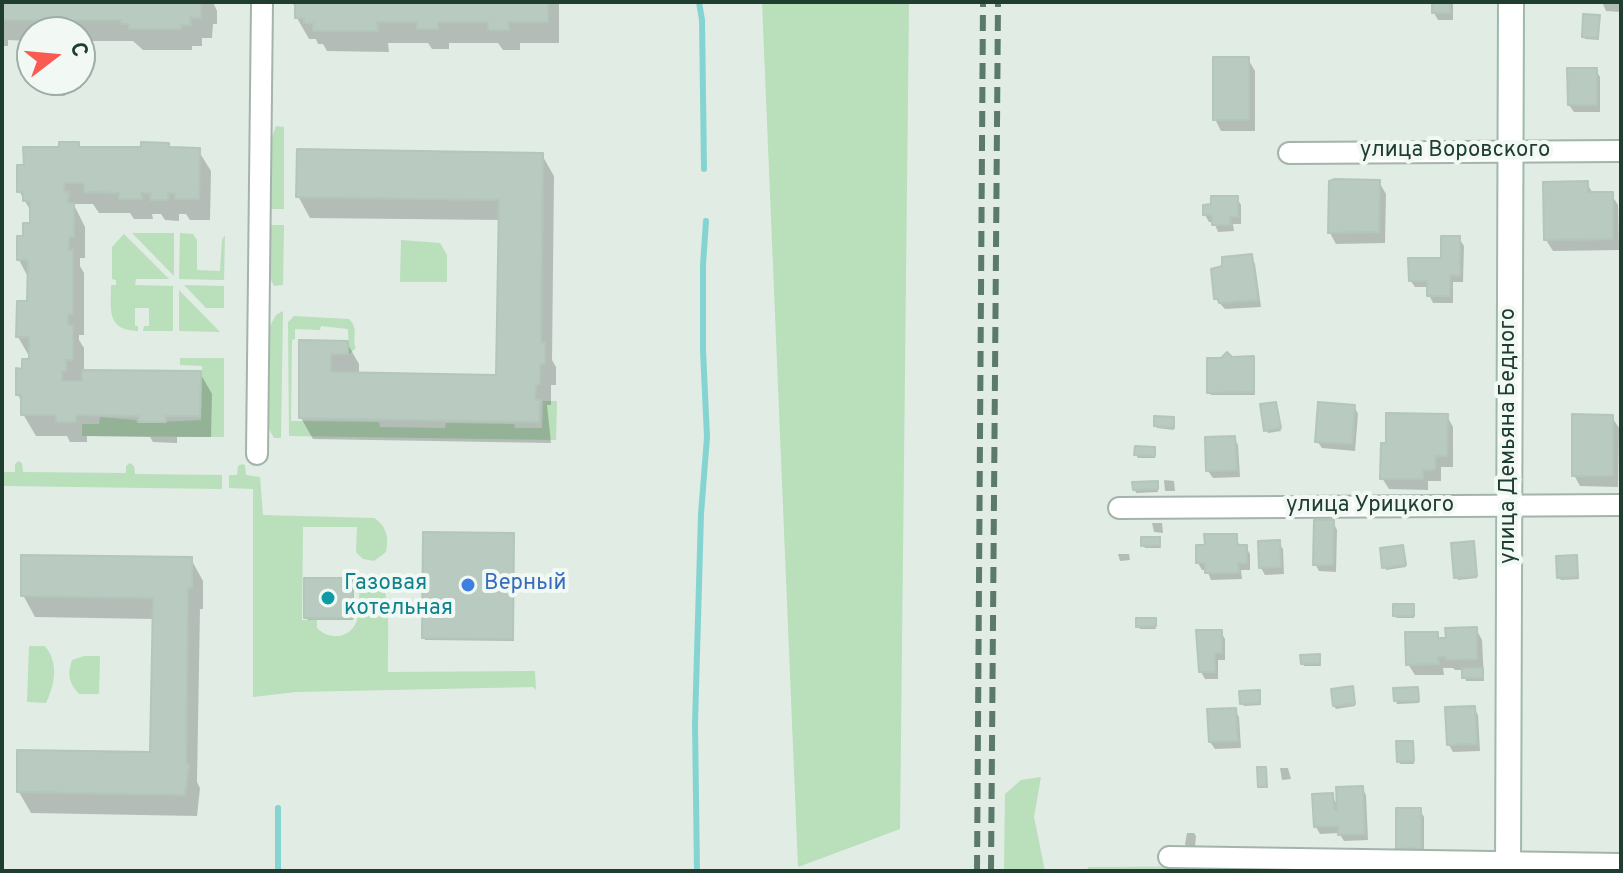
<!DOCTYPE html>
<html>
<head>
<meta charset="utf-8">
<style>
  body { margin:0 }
  #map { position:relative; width:1623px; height:873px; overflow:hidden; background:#e1ece5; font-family:Overpass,sans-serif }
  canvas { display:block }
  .frame { position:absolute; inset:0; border:4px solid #203e30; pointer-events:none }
  .north { position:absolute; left:16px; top:16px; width:80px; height:80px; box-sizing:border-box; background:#f2f9f4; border:2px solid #9eaea6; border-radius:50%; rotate:74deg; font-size:22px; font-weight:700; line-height:32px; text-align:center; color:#203e30 }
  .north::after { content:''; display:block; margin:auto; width:28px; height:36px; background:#f95a52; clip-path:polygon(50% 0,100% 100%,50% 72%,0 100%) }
</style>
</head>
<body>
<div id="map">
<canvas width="1623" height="873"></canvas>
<div class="frame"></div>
<div class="north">С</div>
</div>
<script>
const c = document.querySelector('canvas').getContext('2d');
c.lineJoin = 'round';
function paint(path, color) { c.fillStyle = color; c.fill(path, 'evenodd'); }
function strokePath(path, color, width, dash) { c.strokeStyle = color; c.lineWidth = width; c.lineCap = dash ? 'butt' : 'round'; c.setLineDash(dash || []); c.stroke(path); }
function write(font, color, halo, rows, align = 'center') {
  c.font = font + ' Overpass,sans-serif'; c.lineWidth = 8; c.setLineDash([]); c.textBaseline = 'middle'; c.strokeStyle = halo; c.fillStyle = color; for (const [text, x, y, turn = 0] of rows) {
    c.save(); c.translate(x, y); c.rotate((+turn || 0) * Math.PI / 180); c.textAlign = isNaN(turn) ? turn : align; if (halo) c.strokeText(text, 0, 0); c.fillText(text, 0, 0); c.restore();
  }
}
paint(new Path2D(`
  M762 2H909L900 829 798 867Z
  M276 126 284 127V209H271V140Z
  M271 225H284L283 285 274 286 271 280Z
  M132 233H174V276Z
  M180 233 193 234 197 240V270L220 271 222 240 225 235 224 280 179 279Z
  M124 234 169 279H136L135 285 173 286V331H143L144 326H149V308H135V326H138V331C106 330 111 310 111 285H116V280L112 279V247Z
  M401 240 440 243 447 255V282H400Z
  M184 285 224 286V308H206Z
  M179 290 220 332 179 331Z
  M283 311 281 438H274L268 427 270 326 276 315Z
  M294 316 349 319C360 329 351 340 356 348L349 354 348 329 321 326 320 330 295 329V339L292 340 291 421 379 422 380 427 445 428 446 423 514 424 515 428H542L543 401H557L556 440 289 436 288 322Z
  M180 358H224V437L82 436V424H99L100 417 136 420 137 423 201 420 202 366 180 365Z
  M18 461 22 463 23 472 126 473V466L130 463 134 466 135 474 222 475V489L2 486V472H15V464Z
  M242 464 245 465 246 475 260 477 263 515 374 518C387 526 389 538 386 552L374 561 363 559 356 552 357 527H303L302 620H317V628C331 642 353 638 358 617 361 605 358 588 358 576 366 577 376 576 381 583 392 597 387 653 388 672L535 671 536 690 533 687 296 692 253 697V489L229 488V475H237L238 466Z
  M29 646H45C59 664 55 684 46 703L27 702Z
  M84 656H100L99 694H79C69 682 67 676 72 660Z
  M1041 777 1034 817 1045 871H1004L1005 794 1021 780Z
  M1275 866 1291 868 1290 871H1087L1088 867Z`), '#b9dfbb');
paint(new Path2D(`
  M2 2H213L217 11V24H213L212 38H202V46H192V50H143L133 41H88V46H80V32H32V41L8 40V46H2Z
  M292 2H559V43H520V50H503L498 43H449V49H432L428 43H388L389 52 327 51 323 44H318L316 39H309L297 18V11Z
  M1434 2H1453V20H1438L1434 13Z
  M1602 2H1621V12L1606 11Z
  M1598 17 1599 40 1585 39 1584 36Z
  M1248 59 1255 71V131H1221L1215 119Z
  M1596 70 1600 77V112H1574L1569 105Z
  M50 80H65V96H51Z
  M78 144 81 149 198 150 211 171 210 220H190L186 214H179V221L165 220 161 214H152L153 219H134L130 213H99L93 204H75V207L85 227V258H80V266L84 273V335H79V340L84 348V372L200 373 212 394 211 437H177V443L153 442 150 437 87 436V442H70L67 436H36L23 414V405L18 395 24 371 32 361 18 337 29 303V279L19 260 32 225V213L19 191 61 149Z
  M542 155 554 176 552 360 556 367V385H551V405H547L551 443 313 439 301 418V342L347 343 359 364V375L498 377 500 220 310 218 298 196Z
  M1379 182 1386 194 1385 243 1336 244 1330 233Z
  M1587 183 1593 194H1611L1618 205 1619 250 1553 251 1546 240Z
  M1237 198 1241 205V224H1233L1234 231 1218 232 1214 222H1209L1205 215Z
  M1459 238 1464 246 1463 282H1453V303H1433L1429 295V287H1415L1410 280 1443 260Z
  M1251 257 1255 264 1261 307 1225 309 1216 299Z
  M1252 358 1255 395H1211L1209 392 1222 359Z
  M1275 404 1281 431 1268 433 1266 430Z
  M1354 406 1358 414 1355 451 1322 448 1317 441Z
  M1447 416 1453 427V467H1441V481H1428V490L1389 489 1382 478Z
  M1612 417 1619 428 1618 487 1580 486 1574 475Z
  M1173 419 1174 430 1157 428 1156 425Z
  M1234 438 1238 445 1240 477 1213 478 1208 471Z
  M1154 449 1155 458H1138L1136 455Z
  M1164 480 1174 481 1175 491H1165Z
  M1156 483 1158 492 1136 493 1135 490Z
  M1333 522 1337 530 1336 572 1319 571 1315 564Z
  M1152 523H1162L1163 533 1154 532Z
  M513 535 514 641 425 640 424 637Z
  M1236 536 1240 547H1246L1250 554V570H1241L1242 579 1211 580 1207 570H1202L1198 563Z
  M1159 539 1161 548H1145L1143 545Z
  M1278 542 1283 549 1284 574 1265 575 1261 568Z
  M1474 546 1477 578 1458 580 1456 577Z
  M1402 547 1406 567 1386 570 1384 567Z
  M1118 554H1129L1130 560 1120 561Z
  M1576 557 1579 579 1561 580 1559 577Z
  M191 559 203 581V609H200L197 782 200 788 197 816 31 813 19 792 152 754 154 619 35 617 23 595Z
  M352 580 353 620H308L306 618Z
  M1413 606 1414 618H1397L1395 616Z
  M1154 620 1156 629H1140L1138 626Z
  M1476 629 1482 640 1484 681H1466L1464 670H1455L1453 668H1443L1444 675H1415L1408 664 1437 634 1440 640Z
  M1221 632 1225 639V660H1218V679H1205L1201 672Z
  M1319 656 1321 666H1304L1303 664Z
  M1417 689 1419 703 1397 704 1396 701Z
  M1353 691 1355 706 1336 709 1334 706Z
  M1259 692 1261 705 1244 706 1242 703Z
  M1474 708 1478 715 1480 751 1453 752 1449 745Z
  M1235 710 1239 717 1241 748 1215 749 1210 742Z
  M1412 743 1414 764H1400L1399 761Z
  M1280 768H1288L1291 779 1282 780Z
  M1362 788 1366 795 1368 840 1344 841 1339 833 1320 834 1316 827 1331 795 1339 807Z
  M1420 810 1424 817V855H1402L1398 848Z
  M1187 833H1194L1196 836 1195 847H1187L1185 844Z`), '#0003');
strokePath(new Path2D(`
  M699 2 702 20 704 169
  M278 871V808
  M697 871 695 724 701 514 707 437 703 350V265L706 221`), '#86d4d1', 6);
const building = new Path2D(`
  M2 2H205L201 3V18L190 17 191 25H181V29H129V24H121V20H76V25H39V20H2Z
  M290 2H548V22H509V30H488V22H438V29H417V22H377L378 31H313V23H304V18H295V3Z
  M1432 2H1450V13H1432Z
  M1583 14 1600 15 1598 38 1582 37Z
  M1213 57H1249V120H1213Z
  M1567 68H1597V105H1568Z
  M48 80H65V94H47Z
  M59 142H79V147H141V142L169 143V147L200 148 199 199H175V193H168V200H150L151 193H141L142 199H119V193L84 192V183H64V192H69L68 203H74V237H69V250H73V314H68V325H73V360H66V371H62V381H82V370L201 371 200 416H165L166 422H139V416L76 415V422H56V415H21V395H16V368L22 369V359H29V337H16L17 301H27L28 260H17V236H23V223H30V201H23V192H17V165H24L23 147H59Z
  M297 149 543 153 541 343H545V364H540V384H536L535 400H540L539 422 299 418V340L348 341V354H331V372L496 375 499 200 296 197Z
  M1335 179 1380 180 1379 232 1328 233 1329 181Z
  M1588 181V192H1613V239L1544 240 1543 182Z
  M1211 196H1238V217H1230L1231 225H1212V215H1203V205L1211 204Z
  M1441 236H1460V276L1450 275V296H1427V281H1409L1408 258H1441Z
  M1252 254 1258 300 1219 303 1218 299H1214L1211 269 1222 266V257Z
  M1227 352 1232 357 1254 356V392L1207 393V358H1221Z
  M1276 402 1281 428 1264 431 1260 404Z
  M1318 402 1355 405 1352 444 1315 442Z
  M1386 413 1448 414 1447 456H1436L1435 470H1423V479H1380L1381 443H1386Z
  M1572 414 1613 415V476H1572Z
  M1154 416 1174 417V428L1154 426Z
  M1235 436 1237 470 1206 471 1205 437Z
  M1135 446 1155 447V456L1134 455Z
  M1158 481V489L1133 490 1132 482Z
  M1314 520H1334L1333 565H1313Z
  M423 532 514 533 513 639 422 638Z
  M1204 534H1237V545H1247V563H1238L1239 573H1205V563H1196V545H1205Z
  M1141 537H1160V545L1141 546Z
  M1280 540 1281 567 1259 568 1258 541Z
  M1474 541 1477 576 1454 578 1451 543Z
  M1403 545 1406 565 1382 568 1380 548Z
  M21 555 192 557V588H188L186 764H189L185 795 17 792V750L150 752 153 598 21 596Z
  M1577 555 1578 577 1557 578 1556 556Z
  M304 578H353V618H304Z
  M1393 604H1414V616H1393Z
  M1136 618H1156V626L1136 627Z
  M1477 627V659L1446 660V657H1438L1439 664 1406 665 1405 632H1438V638H1446L1445 628Z
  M1196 630H1222V653H1215V672H1199Z
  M1320 654V663L1301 664 1300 655Z
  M1462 668H1483V678H1462Z
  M1353 686 1355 704 1333 706 1331 689Z
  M1418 687 1419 701H1394L1393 688Z
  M1260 690V703L1240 704 1239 691Z
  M1475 706 1477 744 1447 745 1445 707Z
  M1236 708 1238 741 1209 742 1207 709Z
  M1396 741H1413L1414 761 1397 762Z
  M1257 767H1266L1267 787H1258Z
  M1363 786 1365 834 1338 835V826L1314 827 1312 794 1333 793 1334 810H1337L1336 787Z
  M1396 808H1421V848L1396 849Z`);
paint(building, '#b9cac0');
strokePath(building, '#b3c6ba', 2);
const street = new Path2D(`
  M1289 153 1621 151
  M257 454 262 2
  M1119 508 1621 505
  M1169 857 1621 864`);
const secondary = new Path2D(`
  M1508 871 1511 2`);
strokePath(street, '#a3b4ab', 24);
strokePath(secondary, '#9fb9ab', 28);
strokePath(street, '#fff', 20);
strokePath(secondary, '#fff', 24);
strokePath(new Path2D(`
  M977 871 983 2
  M991 871 998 2`), '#5b7a6b', 6, [16, 8]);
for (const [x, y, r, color] of [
  [468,585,8,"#3f7fe0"],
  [328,598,8,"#0f9aa8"]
]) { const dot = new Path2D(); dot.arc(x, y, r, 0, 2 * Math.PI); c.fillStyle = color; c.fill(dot); strokePath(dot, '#f2f9f4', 3); }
write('22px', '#203e30', '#f2f9f4', [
  ["улица Воровского",1455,152],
  ["улица Демьяна Бедного",1510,436,-90],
  ["улица Урицкого",1370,507]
]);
write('22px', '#0d838f', '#f2f9f4', [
  ["Газовая",344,585],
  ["котельная",344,610]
], 'left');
write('22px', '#366cbe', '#f2f9f4', [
  ["Верный",484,585]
], 'left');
</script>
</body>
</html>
